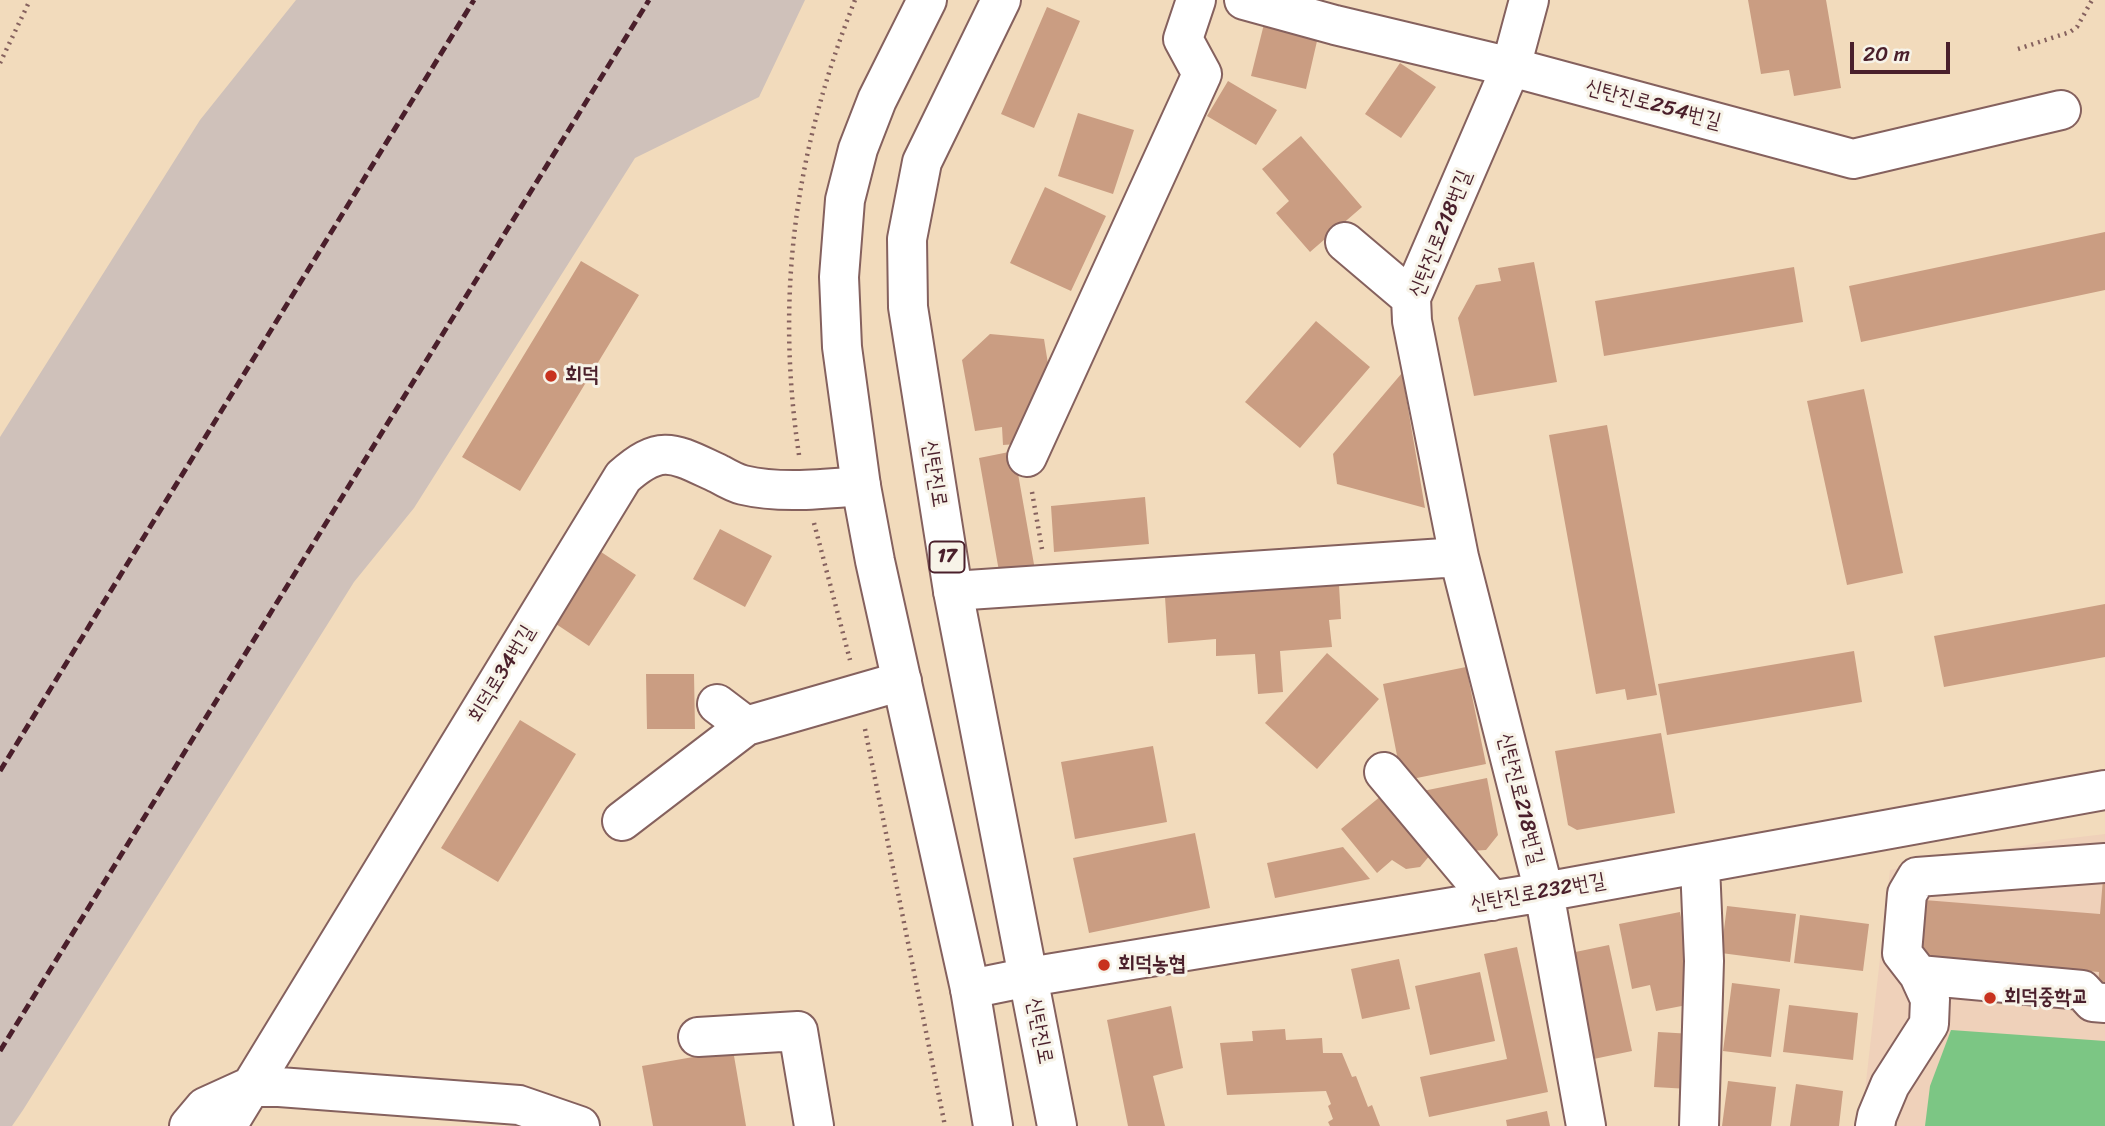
<!DOCTYPE html>
<html>
<head>
<meta charset="utf-8">
<style>
  body { margin:0 }
  #map { position:relative; width:2105px; height:1126px; overflow:hidden; background:#f2dbbc; font-family:Sriracha,sans-serif }
  canvas { display:block }
  .scale { position:absolute; left:1850px; top:42px; width:100px; height:32px; box-sizing:border-box; border:4px solid #4a1f2b; border-top:0; padding-left:9px; font-size:21px; line-height:24px; white-space:nowrap; color:#4a1f2b; -webkit-text-stroke:5px #f7f3e8; paint-order:stroke }
</style>
</head>
<body>
<div id="map">
<canvas width="2105" height="1126"></canvas>
<div class="scale">20 m</div>
</div>
<script>
const c = document.querySelector('canvas').getContext('2d');
c.lineJoin = 'round';
function paint(path, color) { c.fillStyle = color; c.fill(path, 'evenodd'); }
function strokePath(path, color, width, dash) { c.strokeStyle = color; c.lineWidth = width; c.lineCap = dash ? 'butt' : 'round'; c.setLineDash(dash || []); c.stroke(path); }
function write(font, color, halo, rows, align = 'center') {
  c.font = font + ' Sriracha,"Poor Story",sans-serif'; c.lineWidth = 6; c.setLineDash([]); c.textBaseline = 'middle'; c.strokeStyle = halo; c.fillStyle = color; for (const [text, x, y, turn = 0] of rows) {
    c.save(); c.translate(x, y); c.rotate((+turn || 0) * Math.PI / 180); c.textAlign = isNaN(turn) ? turn : align; if (halo) c.strokeText(text, 0, 0); c.fillText(text, 0, 0); c.restore();
  }
}
paint(new Path2D(`
  M2105 834V1126H1861L1890 870 2055 840Z`), '#efd1ba');
paint(new Path2D(`
  M296 0H805L759 97 635 158 414 508 354 582 23 1110 12 1126H0V437L200 120Z`), '#cfc1ba');
paint(new Path2D(`
  M1951 1030 2105 1041V1126H1925L1930 1086Z`), '#7cc684');
paint(new Path2D(`
  M1748 0H1826L1841 88 1794 96 1789 70 1761 74Z
  M1047 7 1080 21 1034 128 1001 114Z
  M1266 16 1320 28 1306 89 1251 76Z
  M1400 63 1436 87 1401 138 1365 114Z
  M1228 81 1277 110 1256 145 1207 116Z
  M1078 113 1134 130 1113 194 1058 176Z
  M1301 136 1362 207 1310 252 1276 213 1289 201 1262 169Z
  M1045 187 1106 216 1071 291 1010 263Z
  M2105 232V290L1861 342 1849 286Z
  M581 261 639 295 520 491 462 457Z
  M1534 262 1557 382 1474 396 1458 318 1476 285 1501 281 1498 268Z
  M1794 267 1803 322 1604 356 1595 301Z
  M1316 321 1370 367 1300 448 1245 402Z
  M990 334 1044 339 1049 370 1017 444 1003 445 1002 427 975 431 962 360Z
  M1402 373 1425 508 1337 484 1333 454Z
  M1864 389 1903 573 1847 585 1807 401Z
  M1607 425 1657 695 1627 700 1625 689 1596 694 1549 435Z
  M1014 451 1035 570 1000 577 979 458Z
  M1145 497 1149 544 1054 552 1051 506Z
  M720 529 772 556 745 607 693 579Z
  M595 548 636 575 589 646 547 618Z
  M1339 585 1341 619 1329 620 1332 647 1280 651 1283 692 1258 694 1255 654 1216 656V639L1168 643 1165 597Z
  M2105 604V657L1944 687 1934 636Z
  M1854 651 1862 702 1667 735 1658 684Z
  M1327 653 1379 699 1317 769 1265 723Z
  M1466 667 1486 764 1402 781 1383 684Z
  M646 674H694L695 729H647Z
  M520 720 576 754 498 882 441 848Z
  M1661 733 1675 813 1577 830 1568 825 1555 751Z
  M1153 746 1167 822 1075 839 1061 762Z
  M1487 778 1498 835 1486 850 1469 851 1413 793Z
  M1387 791 1431 854 1420 867 1406 869 1392 860 1377 873 1341 829Z
  M1195 833 1210 908 1089 933 1073 858Z
  M1343 847 1370 879 1275 898 1267 863Z
  M2103 879H2105V990L2098 989 2099 972 1919 957 1924 900 2100 914Z
  M1727 906 1796 914 1790 962 1721 953Z
  M1680 912 1697 1003 1656 1011 1650 985 1632 989 1619 924Z
  M1800 915 1869 924 1863 971 1794 963Z
  M1609 945 1632 1051 1584 1061 1561 955Z
  M1517 947 1548 1092 1429 1117 1420 1077 1507 1059 1484 954Z
  M1399 959 1410 1009 1362 1019 1351 969Z
  M1480 972 1495 1041 1430 1055 1415 986Z
  M1732 983 1780 989 1771 1057 1723 1051Z
  M1789 1005 1858 1013 1853 1060 1783 1052Z
  M1171 1006 1183 1068 1153 1076 1165 1126H1128L1107 1020Z
  M1285 1029 1286 1040 1322 1038 1323 1053H1342L1352 1077 1356 1076 1368 1107 1372 1105 1380 1126H1330L1328 1122 1333 1119 1328 1106 1331 1104 1326 1091 1227 1095 1220 1043 1253 1041 1252 1031Z
  M1658 1032 1693 1034 1689 1089 1654 1087Z
  M733 1050 746 1126H653L642 1066Z
  M1728 1081 1776 1087 1771 1126H1722Z
  M1796 1084 1843 1091 1839 1126H1790Z
  M1547 1111 1550 1126H1507L1506 1120Z`), '#ca9d82');
const minor = new Path2D(`
  M1244 0 1335 25 1511 67 1853 159 2061 110
  M1529 0 1511 67 1411 298 1412 321 1459 557 1544 892 1586 1126
  M1345 242 1411 298
  M1027 457 1202 74 1183 39 1196 0
  M953 591 1459 557
  M717 704 746 726
  M1384 772 1492 901
  M622 821 746 726 902 681
  M1919 975 2082 990 2093 1002 2105 1003
  M970 989 1029 977 1544 892 2105 790
  M698 1037 798 1031 814 1126
  M189 1126 205 1107 249 1087H279L519 1105 580 1126
  M227 1126 623 477C662 442 675 454 719 474 726 478 735 483 743 485 781 494 823 489 861 486
  M1699 1126 1704 961 1700 865
  M1875 1126 1877 1116 1890 1085 1929 1024 1930 999 1919 975 1902 953 1907 894 1917 877 2105 863`);
const major = new Path2D(`
  M927 0 877 100 858 149 845 200 839 277 842 347 861 486 875 561 970 989 993 1126
  M1001 0 922 162 907 239 908 307 953 591 1057 1126`);
strokePath(minor, '#85615e', 42);
strokePath(major, '#85615e', 42);
strokePath(new Path2D(`
  M2018 49 2070 32 2077 27 2092 0
  M0 63 30 0
  M799 455C775 294 795 151 855 0
  M1032 492 1042 549
  M814 523 850 660
  M865 729 945 1126`), '#85615e', 4.5, [2, 5]);
strokePath(minor, '#fff', 38);
strokePath(major, '#fff', 38);
strokePath(new Path2D(`
  M0 771 474 0
  M0 1051 649 0`), '#4a1f2b', 5, [10, 5]);
for (const [x, y, r, color] of [
  [551,376,7,"#c8321e"],
  [1104,965,7,"#c8321e"],
  [1990,998,7,"#c8321e"]
]) { const dot = new Path2D(); dot.arc(x, y, r, 0, 2 * Math.PI); c.fillStyle = color; c.fill(dot); strokePath(dot, '#f7f3e8', 2.5); }
for (const [x, y, w] of [
  [947,557,35]
]) { const box = new Path2D(); box.roundRect(x - w / 2, y - 15.5, w, 31, 5); c.fillStyle = '#f7f3e8'; c.fill(box); strokePath(box, '#4a1f2b', 2); }
write('bold 19px', '#4a1f2b', null, [
  ["17",947,557]
]);
write('21px', '#4a1f2b', '#f7f3e8', [
  ["신탄진로254번길",1653,105,15],
  ["신탄진로218번길",1441,234,-68],
  ["신탄진로",934,474,81],
  ["회덕로34번길",502,674,-59],
  ["신탄진로218번길",1520,799,76],
  ["신탄진로232번길",1538,893,-10],
  ["신탄진로",1039,1031,79]
]);
write('bold 21px', '#4a1f2b', '#f7f3e8', [
  ["회덕",565,376],
  ["회덕농협",1118,965],
  ["회덕중학교",2004,998]
], 'left');
</script>
</body>
</html>
